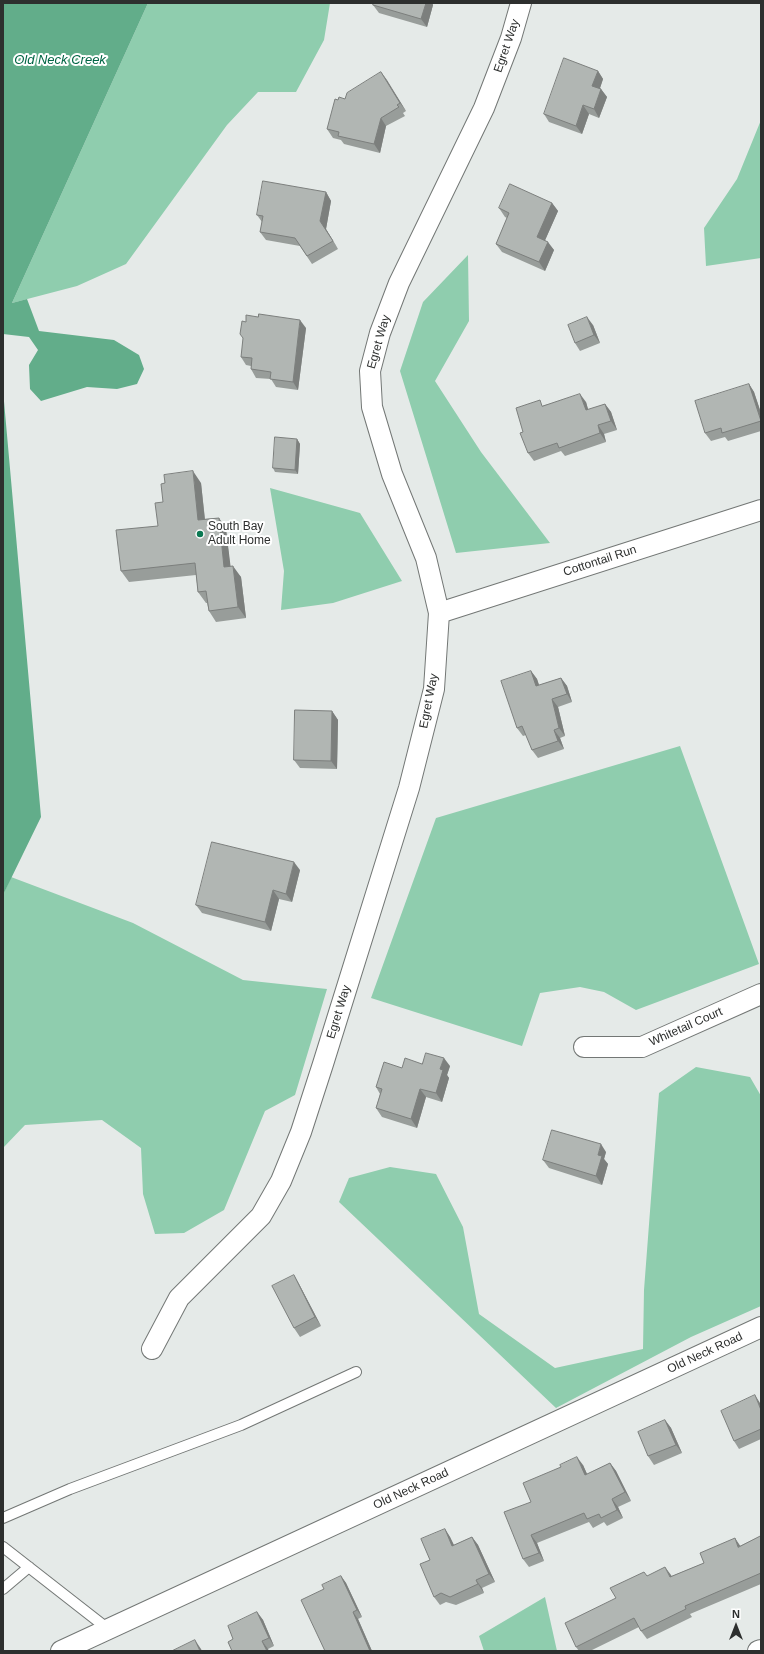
<!DOCTYPE html>
<html>
<head>
<meta charset="utf-8">
<style>
  body { margin:0 }
  #map { position:relative; width:764px; height:1654px; overflow:hidden; background:#e5eae8; font-family:Helvetica,sans-serif }
  canvas { display:block }
  .frame { position:absolute; inset:0; border:4px solid #2d2f2e; pointer-events:none }
  .north { position:absolute; left:716px; top:1606px; width:40px; height:40px; -webkit-text-stroke:3px #fff; paint-order:stroke; rotate:0deg; font-size:11px; font-weight:700; line-height:16px; text-align:center; color:#2d2f2e }
  .north::after { content:''; display:block; margin:auto; width:14px; height:18px; background:#2d2f2e; clip-path:polygon(50% 0,100% 100%,50% 72%,0 100%) }
</style>
</head>
<body>
<div id="map">
<canvas width="764" height="1654"></canvas>
<div class="frame"></div>
<div class="north">N</div>
</div>
<script>
const c = document.querySelector('canvas').getContext('2d');
c.lineJoin = 'round';
function paint(path, color) { c.fillStyle = color; c.fill(path, 'evenodd'); }
function strokePath(path, color, width, dash) { c.strokeStyle = color; c.lineWidth = width; c.lineCap = dash ? 'butt' : 'round'; c.setLineDash(dash || []); c.stroke(path); }
function write(font, color, halo, rows, align = 'center') {
  c.font = font + ' Helvetica,sans-serif'; c.lineWidth = 4; c.setLineDash([]); c.textBaseline = 'middle'; c.strokeStyle = halo; c.fillStyle = color; for (const [text, x, y, turn = 0] of rows) {
    c.save(); c.translate(x, y); c.rotate((+turn || 0) * Math.PI / 180); c.textAlign = isNaN(turn) ? turn : align; if (halo) c.strokeText(text, 0, 0); c.fillText(text, 0, 0); c.restore();
  }
}
paint(new Path2D(`
  M148 3H330L324 40 296 92H258L227 125 126 264 77 286 12 303Z
  M761 120V258L706 266 704 228 737 179Z
  M468 255 469 321 435 381 481 452 550 543 456 553 400 371 423 302Z
  M270 488 360 513 402 581 333 603 281 610 284 571Z
  M680 746 759 964 636 1010 604 992 580 987 540 993 522 1046 371 998 436 818Z
  M11 877 133 923 243 980 327 989 295 1095 265 1111 224 1210 184 1233 155 1234 143 1194 141 1148 102 1120 25 1125 3 1148V895Z
  M696 1067 750 1077 761 1096V1306L691 1337 556 1408 339 1202 349 1178 390 1167 436 1174 463 1227 479 1314 555 1368 643 1349 644 1290 659 1093Z
  M545 1597 557 1651H484L479 1636Z`), '#8fcdae');
paint(new Path2D(`
  M3 3H148L12 303 27 299 39 331 114 340 139 355 144 369 137 384 117 389 87 387 41 401 30 389 29 365 38 350 29 337 3 334Z
  M3 390 41 817 3 895Z`), '#62ad8a');
const service = new Path2D(`
  M3 1518 70 1489 241 1425 356 1372
  M3 1547 108 1629
  M3 1589 29 1567`);
const minor = new Path2D(`
  M439 613 761 510
  M584 1047H642L761 994
  M152 1349 179 1298 261 1216 281 1181 301 1132 323 1064 409 788 434 689 439 613 426 558 392 474 372 407 370 371 380 333 399 283 484 108 511 38 521 3
  M61 1651 761 1327
  M758 1651 761 1650`);
strokePath(service, '#737775', 12);
strokePath(minor, '#737775', 22);
strokePath(service, '#fff', 10);
strokePath(minor, '#fff', 20);
paint(new Path2D(`
  M374 3H432L433 5 427 27 379 13 373 5Z
  M598 71 603 79 600 88 607 97 599 118 589 114 582 134 549 122 544 114Z
  M381 72 406 111 403 113 405 116 386 126 380 153 344 144 341 140 333 138 327 129 338 100 345 99Z
  M326 192 331 201 326 229 338 249 312 264 300 246 266 240 260 232 262 222 257 215Z
  M552 203 558 211 545 240 554 250 545 271 502 252 496 244 507 218 505 217 499 208Z
  M246 322 306 328 298 390 276 387 271 379 256 378 251 369V366L246 365 241 357Z
  M593 325 600 343 580 351 575 343Z
  M749 384 754 392 761 413V431L728 441 725 437 711 441 705 433Z
  M586 402 588 410 605 404 611 412 617 430 604 434 606 442 565 456 561 451 534 461 528 453 523 432 544 405Z
  M297 439 300 444 298 474 275 472 273 468Z
  M201 483 205 519 219 518 226 529 230 566 241 577 246 618 216 622 209 611 207 603H206L198 592 196 575 129 582 121 571 158 526 163 502Z
  M531 671 537 679 539 685 561 678 567 686 572 702 558 707 565 736 560 738 564 749 538 758 532 750 526 735 523 736 517 728Z
  M332 711 338 720 337 769 300 768 294 760Z
  M300 870 292 902 279 899 271 931 202 913 196 905Z
  M422 1064 450 1066 447 1075 449 1078 442 1102 426 1097 417 1128 382 1117 376 1108 380 1094 376 1087 402 1068Z
  M606 1152 604 1159 608 1164 602 1185 549 1168 543 1160Z
  M294 1275 299 1284 321 1326 300 1337 294 1328Z
  M760 1403 761 1405V1439L739 1449 734 1441Z
  M665 1420 671 1428 682 1453 654 1465 648 1456Z
  M610 1463 616 1471 631 1501 618 1507 623 1518 607 1526 604 1522 593 1528 589 1522 537 1543 544 1561 529 1567 523 1559 531 1502 583 1465 587 1474Z
  M445 1529 450 1537 454 1545 472 1537 478 1545 495 1582 482 1588 484 1593 456 1605 446 1602 440 1605 434 1597Z
  M761 1536V1584L690 1614 692 1617 647 1639 641 1631 639 1627 590 1651H579L576 1647 616 1598 647 1576H672L704 1563Z
  M341 1576 346 1583 362 1617 358 1619 372 1651H325Z
  M257 1612 263 1620 274 1646 268 1649 233 1639Z`), '#989d9a');
paint(new Path2D(`
  M426 3H432L433 5 427 27 421 19Z
  M598 71 603 79 598 94 592 86Z
  M381 72 387 80 406 111 400 103Z
  M601 89 607 97 599 118 594 109Z
  M583 105 589 114 582 134 576 126Z
  M381 118 386 126 380 153 374 144Z
  M326 192 331 201 326 229 338 249 320 221Z
  M552 203 558 211 543 245 537 237Z
  M548 242 554 250 545 271 539 262Z
  M587 317 593 325 600 343 594 335Z
  M300 320 306 328 298 390 293 382Z
  M749 384 754 392 761 413V421Z
  M580 394 586 402 591 419 586 410Z
  M605 404 611 412 617 430 611 421Z
  M598 425 604 434 606 442 600 433Z
  M297 439 300 444 298 474 295 470Z
  M193 471 201 483 206 531 198 520Z
  M219 518 226 529 232 578 224 567Z
  M233 566 241 577 246 618 238 607Z
  M531 671 537 679 542 694 536 686Z
  M561 678 567 686 572 702 567 694Z
  M552 699 558 707 565 736 559 728Z
  M332 711 338 720 337 769 331 761Z
  M554 730 560 738 564 749 558 741Z
  M294 862 300 870 292 902 286 894Z
  M273 890 279 899 271 931 265 922Z
  M444 1058 450 1066 447 1075 449 1078 442 1102 436 1093 440 1069Z
  M420 1089 426 1097 417 1128 411 1119Z
  M601 1144 606 1152 604 1159 608 1164 602 1185 596 1176 598 1155Z
  M294 1275 299 1284 321 1326 315 1317Z
  M755 1395 760 1403 761 1405V1410Z
  M665 1420 671 1428 682 1453 676 1445Z
  M577 1457 583 1465 591 1483 585 1475Z
  M610 1463 616 1471 631 1501 625 1492Z
  M612 1499 618 1507 623 1518 617 1510Z
  M445 1529 450 1537 458 1554 452 1546Z
  M531 1535 537 1543 544 1561 539 1553Z
  M472 1537 478 1545 495 1582 489 1574Z
  M735 1538 741 1547H738Z
  M665 1567 671 1575 676 1585 670 1577Z
  M341 1576 346 1583 362 1617 357 1610Z
  M476 1580 482 1588 484 1593 478 1584Z
  M257 1612 263 1620 274 1646 269 1638Z
  M353 1612 358 1619 372 1651H370Z
  M195 1640 201 1649 202 1651H200Z
  M262 1641 268 1649 269 1651H267Z`), '#7c7f7d');
const building = new Path2D(`
  M374 3H426L421 19 373 5Z
  M564 58 598 71 592 86 601 89 594 109 583 105 576 126 544 114Z
  M381 72 400 103 397 105 399 107 381 118 374 144 338 136 339 132 327 129 335 99 338 100 339 97 345 99 347 93Z
  M263 181 326 192 320 221 333 241 307 256 295 238 260 232 263 216 257 215Z
  M510 184 552 203 537 237 548 242 539 262 496 244 509 213 499 208Z
  M259 314 300 320 293 382 270 379 271 372 251 369 252 358 241 357 243 338 240 334 242 321 246 322V315L258 317Z
  M587 317 594 335 575 343 568 325Z
  M749 384 761 421 722 433 721 428 705 433 695 401Z
  M580 394 586 410 605 404 611 421 598 425 600 433 559 448 557 443 528 453 520 433 523 432 516 408 540 400 542 406Z
  M275 437 297 439 295 470 273 468Z
  M193 471 198 520 219 518 224 567 233 566 238 607 209 611 206 591 198 592 195 563 121 571 116 530 158 526 155 503 163 502 161 484 165 483 164 475Z
  M531 671 536 686 561 678 567 694 552 699 559 728 554 730 558 741 532 750 522 726 517 728 501 681Z
  M295 710 332 711 331 761 294 760Z
  M212 842 294 862 286 894 273 890 265 922 196 905Z
  M426 1053 444 1058 440 1069 443 1070 436 1093 420 1089 411 1119 376 1108 382 1089 376 1087 384 1062 402 1068 405 1058 422 1064Z
  M552 1130 601 1144 598 1155 602 1156 596 1176 543 1160Z
  M294 1275 315 1317 294 1328 272 1286Z
  M755 1395 761 1410V1429L734 1441 721 1411Z
  M665 1420 676 1445 648 1456 638 1432Z
  M577 1457 585 1475 610 1463 625 1492 612 1499 617 1510 601 1518 599 1514 587 1519 584 1513 531 1535 539 1553 523 1559 504 1512 531 1502 523 1483 561 1467 560 1465Z
  M445 1529 452 1546 472 1537 489 1574 476 1580 478 1584 450 1597 441 1593 434 1597 420 1564 430 1560 421 1539Z
  M761 1536V1573L685 1606 686 1609 641 1631 634 1618 576 1647 565 1623 616 1598 610 1588 644 1572 647 1576 665 1567 670 1577 704 1563 700 1553 735 1538 738 1547Z
  M341 1576 357 1610 353 1612 370 1651H325L301 1600 324 1589 322 1585Z
  M257 1612 269 1638 262 1641 267 1651H232L228 1642 233 1639 228 1626Z
  M195 1640 200 1651H172Z`);
paint(building, '#b1b6b3');
strokePath(building, '#7c7f7d', 1);
for (const [x, y, r, color] of [
  [200,534,4,"#0b7953"]
]) { const dot = new Path2D(); dot.arc(x, y, r, 0, 2 * Math.PI); c.fillStyle = color; c.fill(dot); strokePath(dot, '#fff', 1.5); }
write('12px', '#2d2f2e', '#fff', [
  ["Egret Way",507,46,-71],
  ["Egret Way",379,342,-74],
  ["Cottontail Run",600,561,-18],
  ["Egret Way",429,701,-79],
  ["Egret Way",339,1012,-73],
  ["Whitetail Court",686,1027,-24],
  ["Old Neck Road",705,1353,-25],
  ["Old Neck Road",411,1489,-25]
]);
write('12px', '#2d2f2e', '#fff', [
  ["South Bay",208,527],
  ["Adult Home",208,541]
], 'left');
write('italic 13px', '#006544', '#fff', [
  ["Old Neck Creek",60,60]
]);
</script>
</body>
</html>
